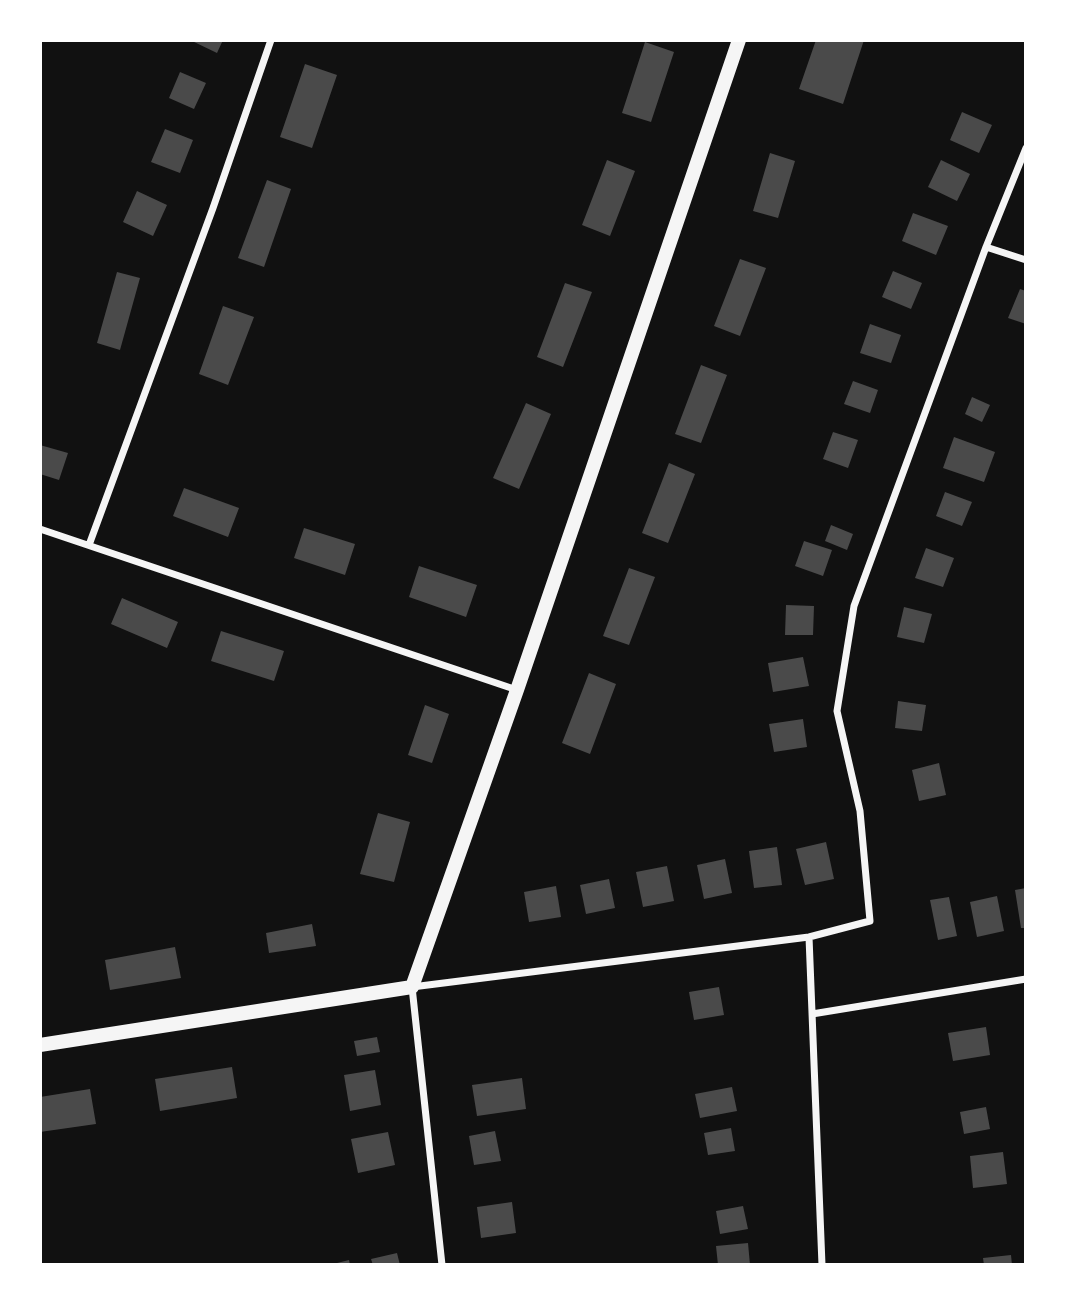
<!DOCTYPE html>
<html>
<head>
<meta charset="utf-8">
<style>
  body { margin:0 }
  #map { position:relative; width:1066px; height:1305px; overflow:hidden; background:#111; font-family:"Noto Sans",sans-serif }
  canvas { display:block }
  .frame { position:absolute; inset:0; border:42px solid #fff; pointer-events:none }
</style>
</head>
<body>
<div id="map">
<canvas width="1066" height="1305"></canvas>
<div class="frame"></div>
</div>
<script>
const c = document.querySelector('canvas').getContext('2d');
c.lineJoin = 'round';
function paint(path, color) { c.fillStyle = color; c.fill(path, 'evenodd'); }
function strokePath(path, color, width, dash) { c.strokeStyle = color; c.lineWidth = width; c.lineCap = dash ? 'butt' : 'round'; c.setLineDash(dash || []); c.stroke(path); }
paint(new Path2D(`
  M190 40H223L217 53Z
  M816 40H864L843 104 799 89Z
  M645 42 674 52 651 122 622 113Z
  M305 64 337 75 312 148 280 137Z
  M180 72 206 83 194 109 169 98Z
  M962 112 992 125 979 153 950 140Z
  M165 129 193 140 180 173 151 162Z
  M770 153 795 161 778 218 753 211Z
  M607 160 635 171 610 236 582 225Z
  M941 160 970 174 957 201 928 187Z
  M267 180 291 189 264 267 238 258Z
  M137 191 167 205 153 236 123 222Z
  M913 213 948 226 936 255 902 241Z
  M740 259 766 268 740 336 714 326Z
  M893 271 922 283 911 309 882 297Z
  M117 272 140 278 120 350 97 343Z
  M565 283 592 292 563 367 537 357Z
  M1020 289 1026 291V324L1008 318Z
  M223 306 254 317 228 385 199 374Z
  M870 324 901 335 891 363 860 353Z
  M701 365 727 375 701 443 675 434Z
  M853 381 878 390 870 413 844 404Z
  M972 397 990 405 982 422 965 414Z
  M526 403 551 414 519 489 493 478Z
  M833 432 858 440 848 468 823 459Z
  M954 437 995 452 984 482 943 468Z
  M40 445 68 453 59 480 40 474Z
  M669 463 695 474 668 543 642 533Z
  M184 488 239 508 228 537 173 516Z
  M945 492 972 502 962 526 936 516Z
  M831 525 853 534 847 550 825 541Z
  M304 528 355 544 345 575 294 558Z
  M804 541 832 550 823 576 795 566Z
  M926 548 954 558 943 587 915 578Z
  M419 566 477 585 466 617 409 597Z
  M629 568 655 577 629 645 603 636Z
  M122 598 178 622 167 648 111 624Z
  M786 605 814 606 813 635H785Z
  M904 607 932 614 924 643 897 637Z
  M221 631 284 651 274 681 211 661Z
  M803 657 809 686 773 692 768 663Z
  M589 673 616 684 590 754 562 743Z
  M898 701 926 705 922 731 895 728Z
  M425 705 449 714 432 763 408 755Z
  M803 719 807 747 774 752 769 724Z
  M939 763 946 795 919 801 912 770Z
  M378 813 410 822 394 882 360 874Z
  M826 842 834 879 805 885 796 849Z
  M777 847 782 885 754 888 749 851Z
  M725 859 732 893 704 899 697 865Z
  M667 866 674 901 643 907 636 872Z
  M609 879 615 908 586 914 580 885Z
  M556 886 561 917 529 922 524 892Z
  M1026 888V928H1021L1015 890Z
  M997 896 1004 931 977 937 970 902Z
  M949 897 957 936 938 940 930 900Z
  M312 924 316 946 269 953 266 933Z
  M175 947 181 978 110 990 105 960Z
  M719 987 724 1015 694 1020 689 992Z
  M986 1027 990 1055 953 1061 948 1033Z
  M377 1037 380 1052 357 1056 354 1041Z
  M232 1067 237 1098 160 1111 155 1079Z
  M375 1070 381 1105 350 1111 344 1075Z
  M522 1078 526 1109 477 1116 472 1085Z
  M732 1087 737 1111 700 1118 695 1094Z
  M90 1089 96 1124 40 1132V1097Z
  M986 1107 990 1129 964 1134 960 1112Z
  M731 1128 735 1151 708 1155 704 1133Z
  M495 1131 501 1161 474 1165 469 1136Z
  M388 1132 395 1165 358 1173 351 1139Z
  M1003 1152 1007 1184 973 1188 970 1156Z
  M512 1202 516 1233 481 1238 477 1207Z
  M743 1206 748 1229 720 1234 716 1211Z
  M748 1243 750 1265H718L716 1246Z
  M397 1253 400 1265H373L371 1259Z
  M1011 1255 1012 1265H984L983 1258Z
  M349 1260 350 1265H333V1264Z`), '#4a4a4a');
strokePath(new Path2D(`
  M986 247 1026 260
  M40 529 517 690
  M89 545 213 208 271 40
  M809 937 822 1265
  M812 1014 1026 979
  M442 1265 412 987 809 937 870 921 860 811 837 711 854 606 986 247 1026 148`), '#f5f5f5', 7);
strokePath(new Path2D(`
  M40 1045 412 987 517 690 739 40`), '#f5f5f5', 14);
</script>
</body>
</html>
